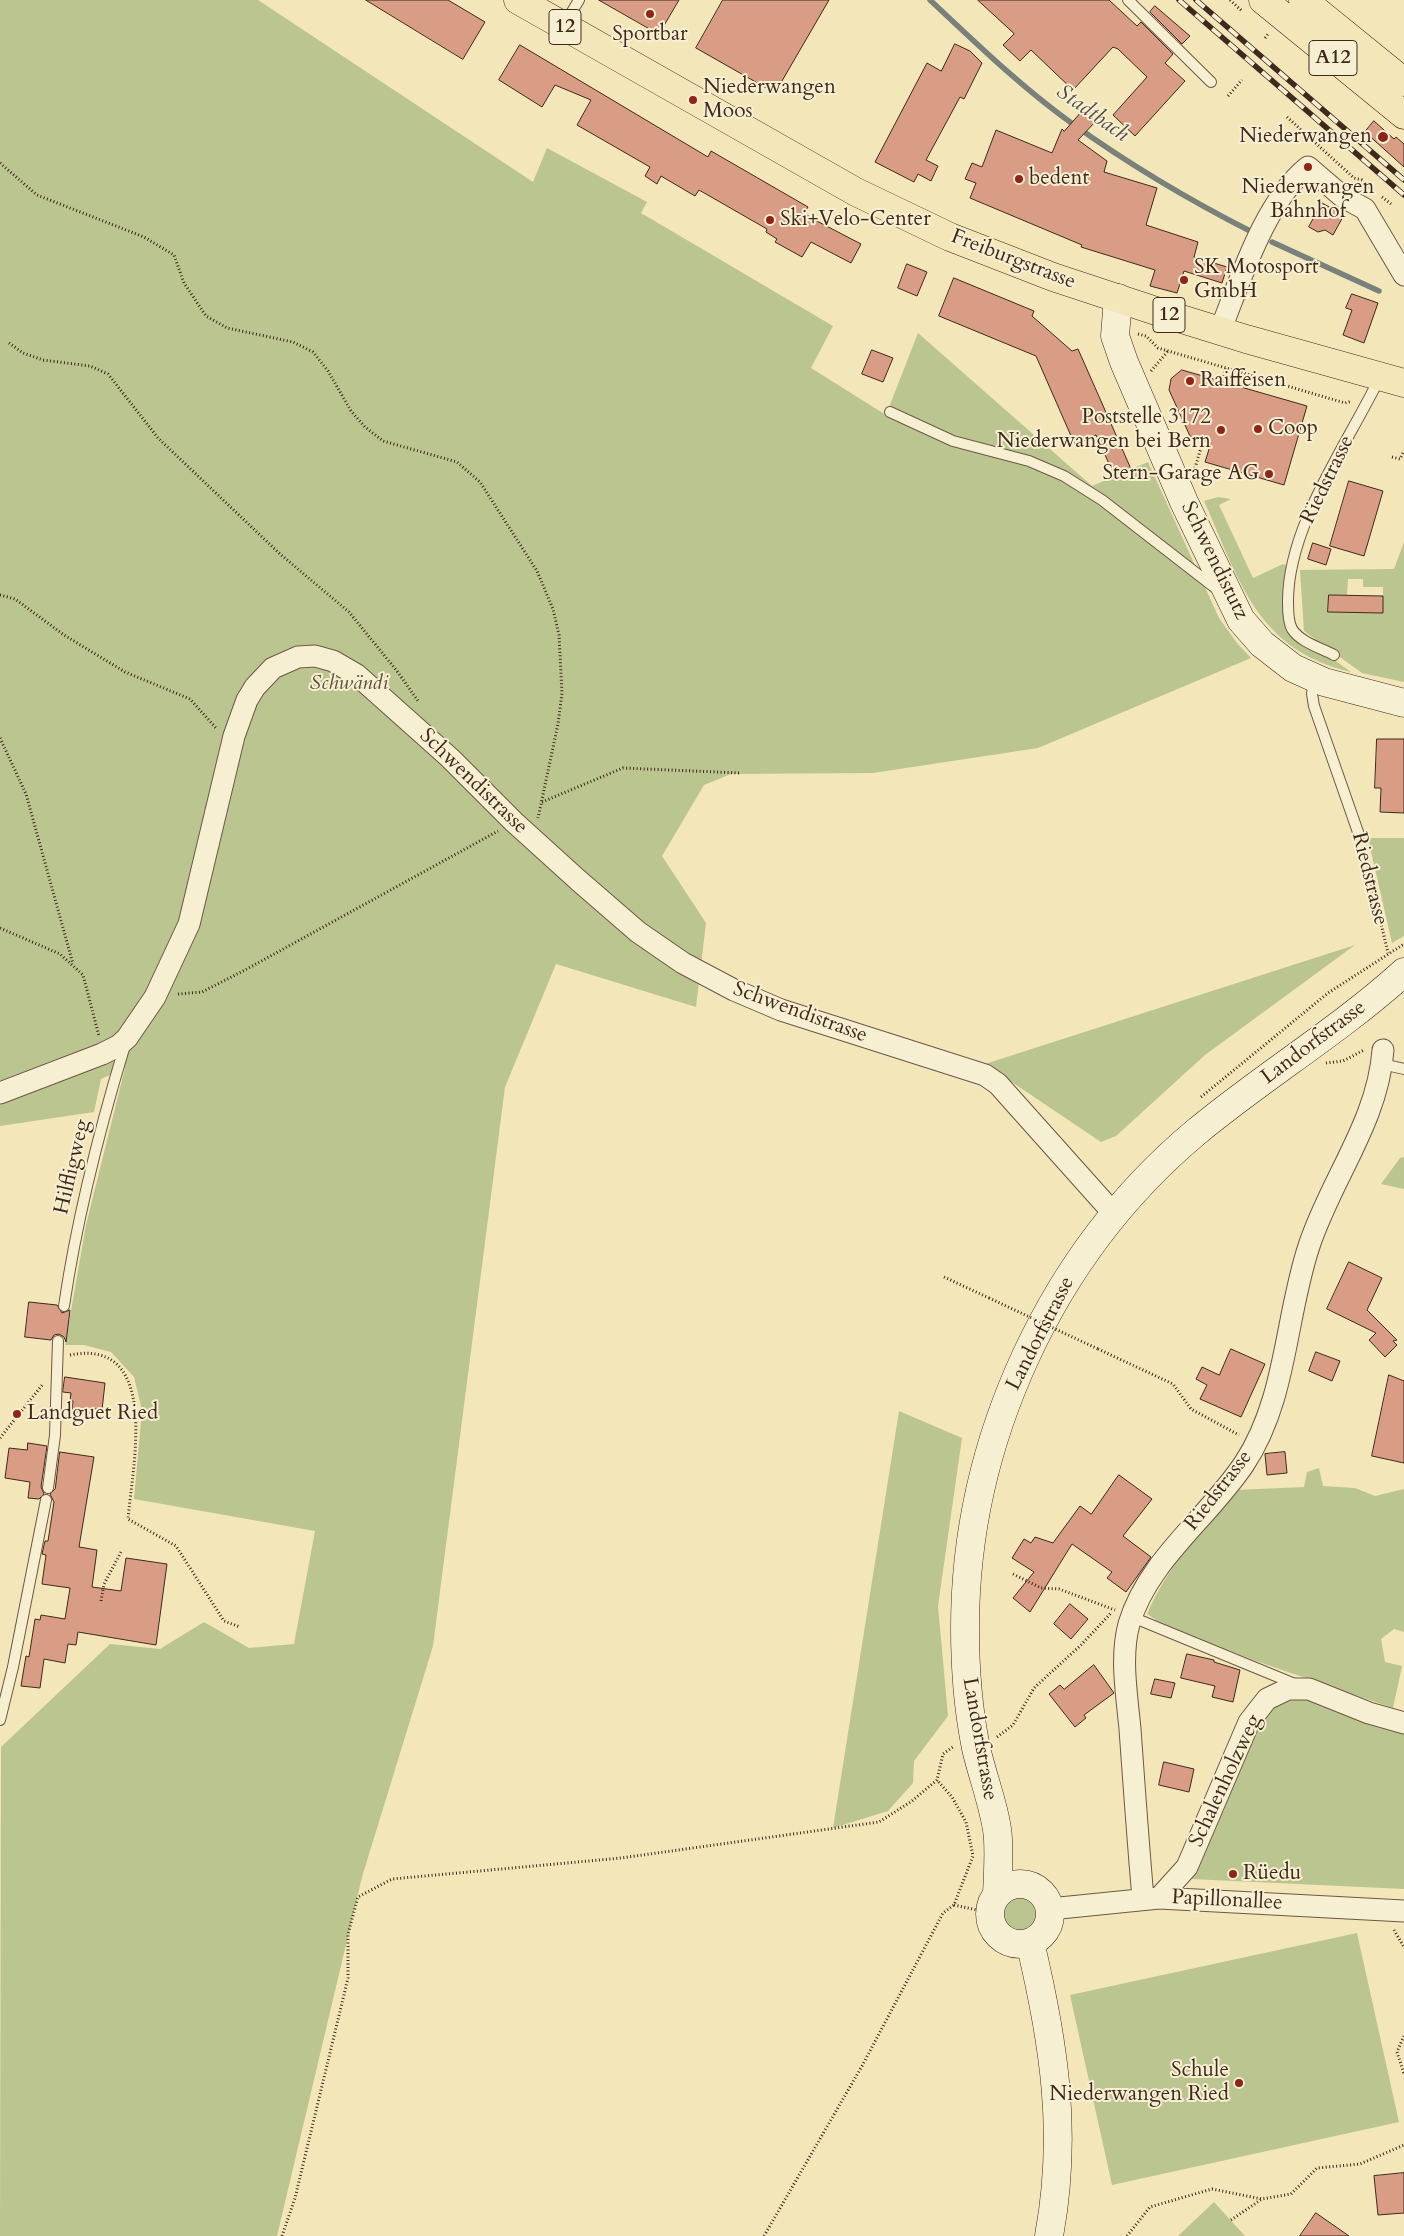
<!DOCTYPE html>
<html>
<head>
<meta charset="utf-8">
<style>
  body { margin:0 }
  canvas { display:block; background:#f3e6b9 }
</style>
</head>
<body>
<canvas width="1404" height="2236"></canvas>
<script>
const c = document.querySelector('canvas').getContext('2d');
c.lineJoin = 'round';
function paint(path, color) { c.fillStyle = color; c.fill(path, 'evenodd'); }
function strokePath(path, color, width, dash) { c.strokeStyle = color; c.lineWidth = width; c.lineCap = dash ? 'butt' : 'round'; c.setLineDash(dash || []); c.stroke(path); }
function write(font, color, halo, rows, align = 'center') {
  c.font = font + ' Cardo,serif'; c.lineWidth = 4; c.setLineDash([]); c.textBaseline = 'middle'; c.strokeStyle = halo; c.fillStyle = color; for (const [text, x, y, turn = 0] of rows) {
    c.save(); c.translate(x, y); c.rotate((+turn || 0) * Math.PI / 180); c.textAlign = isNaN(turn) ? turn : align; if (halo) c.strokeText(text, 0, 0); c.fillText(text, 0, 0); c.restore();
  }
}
paint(new Path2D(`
  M0 0H258L533 182 547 148 647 202 641 213 833 326 811 368 886 415 918 333 1092 486 1148 462 1219 618 1237 643 1251 658 1038 748 873 773 731 774 704 785 662 856 706 923 696 1007 556 964 505 1087 433 1646 362 1877 277 2236H0L1 1747 110 1644 160 1649 204 1622 249 1648 294 1644 315 1531 134 1499 142 1410 134 1377 111 1352 84 1345H65L86 1225 125 1068 101 1079 94 1112 0 1126Z
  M1218 497 1231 499 1219 505 1253 578 1283 564 1286 565V625L1351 672C1256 650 1239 579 1204 501Z
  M1404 542V682L1362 673 1304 631 1300 570 1394 569ZM1348 579H1363V587H1383V613L1328 612 1329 595H1347Z
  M1368 838H1404V936L1392 943Z
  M1355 945 1205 1055 1116 1136 1101 1142 985 1064Z
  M1404 1157V1189L1381 1184 1400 1158Z
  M899 1411 962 1438 938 1606 948 1716 914 1761 913 1783 888 1811 833 1828Z
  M1319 1468 1323 1486 1355 1488 1375 1496 1404 1489V1632L1394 1629 1381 1639 1385 1662 1402 1666 1393 1708 1253 1660 1162 1624 1147 1614C1168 1566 1202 1529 1235 1490L1304 1487 1307 1472Z
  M1295 1699H1310L1377 1727 1404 1734V1889L1191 1879 1257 1727 1273 1708Z
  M1004 1914a16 16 0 1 1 32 0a16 16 0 1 1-32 0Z
  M1357 1933 1399 2122 1112 2185 1070 1995Z
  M1214 2202 1245 2236H1178Z`), '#bbc58f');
strokePath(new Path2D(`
  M930 0C975 42 1020 86 1070 122 1127 163 1189 200 1252 232
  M1272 242 1379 291`), '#79817b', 5.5);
const building = new Path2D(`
  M366 0H448L485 22 463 59Z
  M599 0H679L659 34Z
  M723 0H829L775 93 696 48Z
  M978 0H1109L1137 26 1141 22 1173 54 1165 63 1185 81 1135 136 1113 115 1147 77 1118 49 1113 47 1073 90 1031 50 1020 61 1003 45 1014 34Z
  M1155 6 1190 36 1182 44 1150 12Z
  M955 44 970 51 982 63 964 99 960 97 926 160 938 166 931 181 918 174 914 182 875 162 927 63 941 71Z
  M520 45 708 157 711 151 808 207 804 213 813 219 861 244 851 263 811 242 802 257 775 242 777 239 766 232 767 229 699 190 695 196 661 176 657 184 645 176 650 167 577 125 591 100 555 85 542 107 499 80Z
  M1086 107 1098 119 1078 140 1107 161 1104 172 1157 188 1146 225 1198 242 1194 257 1227 267 1222 283 1184 271 1177 293 1150 286 1155 270 1081 247 1082 245 970 198 976 183 965 179 972 163 982 167 996 130 1052 153 1062 129 1064 131Z
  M1374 121 1394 139 1396 137 1404 144V167L1365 132Z
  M1322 203 1344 215 1333 235 1325 230 1318 232 1309 227Z
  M907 264 927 272 917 296 898 288Z
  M954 278 1034 311 1032 316 1072 351 1078 349 1131 469 1115 477 1096 435 1075 445 1036 356 939 316Z
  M1352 294 1378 303 1364 343 1343 335 1352 310 1346 308Z
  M872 350 893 358 883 382 862 374Z
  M1182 370 1307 406 1284 485 1205 462 1211 443 1190 436 1169 390 1171 379Z
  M1349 481 1383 491 1364 556 1330 546Z
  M1313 543 1331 549 1326 565 1308 559Z
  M1329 595 1383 596V613L1328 612Z
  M1377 739H1404V813L1380 812 1381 788H1375Z
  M1349 1262 1382 1278 1367 1310 1397 1340 1393 1341 1397 1345 1385 1357 1369 1340 1376 1333 1327 1309Z
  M29 1302 57 1305 62 1313 70 1310 66 1342 64 1337 59 1334 54 1335 51 1340 25 1337Z
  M1231 1349 1265 1364 1241 1417 1200 1399 1207 1385 1196 1379 1202 1367 1219 1375Z
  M1316 1352 1340 1361 1332 1381 1309 1371Z
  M1389 1375 1404 1381V1463L1372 1456Z
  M65 1377 105 1383 102 1410 90 1408 89 1414 72 1411 73 1401H70L71 1393 63 1392Z
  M28 1443 47 1446 41 1487 44 1494 39 1499 28 1498 30 1482 5 1478 9 1448 27 1450Z
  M60 1452 94 1457 79 1547 97 1550 92 1587 121 1591 126 1558 167 1564 156 1645 78 1632 76 1645 68 1644 65 1663 44 1659 40 1688 21 1686 26 1656 29 1657 35 1619 40 1620 41 1615 65 1619 70 1588 42 1584 46 1555 42 1554 45 1541H48L54 1502 50 1494 55 1489Z
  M1285 1452 1287 1473 1267 1475 1265 1454Z
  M1119 1475 1152 1499 1123 1536 1151 1557 1126 1592 1107 1578 1112 1572 1072 1544 1030 1612 1013 1598 1034 1572 1012 1558 1024 1539 1031 1543 1035 1537 1053 1543 1080 1506 1091 1514Z
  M1070 1604 1088 1619 1071 1639 1054 1624Z
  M1187 1654 1214 1660V1662L1240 1670 1233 1702 1212 1697 1215 1686 1181 1678Z
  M1094 1665 1114 1693 1084 1715 1086 1718 1075 1727 1049 1694 1060 1685 1064 1689Z
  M1155 1679 1175 1683 1171 1698 1151 1694Z
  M1164 1762 1194 1769 1189 1792 1159 1785Z
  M1404 2173V2213L1378 2215 1374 2176Z
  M1316 2213 1349 2236H1300Z`);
paint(building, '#d99d86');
strokePath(building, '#3f281d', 1);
const lane = new Path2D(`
  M1128 0 1211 82
  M564 25 579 0
  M890 412 953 441 1029 461 1064 476 1102 500 1218 590
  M1334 655C1321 648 1300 642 1292 629 1288 622 1288 611 1288 603 1287 527 1347 445 1379 379
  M1314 679 1312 694 1314 706 1359 835
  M1382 1064 1404 1069
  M64 1306C77 1217 99 1131 125 1045
  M48 1488 55 1435 58 1341
  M1132 1617 1295 1684
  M0 1720 13 1667 46 1500`);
const street = new Path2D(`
  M1220 331C1240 281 1265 201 1308 167L1343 197 1365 209 1404 275
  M0 1093 102 1054 118 1046 127 1038 155 997 189 924 234 736 247 700 255 687 273 668 298 657 315 656 333 661 357 675 450 758 514 822 578 880 638 932 683 963 734 990 781 1010 985 1075 998 1084 1014 1102 1115 1215
  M1143 1898C1138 1842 1134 1785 1130 1729 1127 1696 1120 1657 1129 1624 1148 1560 1208 1518 1244 1464 1287 1399 1285 1318 1309 1246 1331 1179 1378 1121 1383 1050
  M1159 1898 1187 1867 1249 1722 1267 1699 1288 1689H1309L1369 1713 1404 1723
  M1050 1909 1159 1898 1404 1911`);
const secondary = new Path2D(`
  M1118 298 1115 336 1124 362 1184 502 1241 620 1262 644 1293 668 1324 682 1404 703
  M990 1914a30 30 0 1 1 60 0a30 30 0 1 1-60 0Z
  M997 1894C998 1876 999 1857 998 1839 997 1814 982 1775 976 1748 968 1709 965 1668 965 1628 965 1441 1051 1254 1195 1133 1262 1077 1339 1031 1404 972
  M1030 1942C1054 2043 1068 2133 1049 2236`);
const primary = new Path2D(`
  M518 0 856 192 950 237 1053 277 1159 312 1246 339 1404 383`);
const highway = new Path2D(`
  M1263 0 1404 115
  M1303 0 1404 82`);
strokePath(lane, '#6c5844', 12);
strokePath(street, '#6c5844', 23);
strokePath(secondary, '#3f281d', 29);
strokePath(primary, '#3f281d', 29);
strokePath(highway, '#3f281d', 29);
strokePath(new Path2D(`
  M1230 0 1242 11
  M1265 38 1268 34
  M1228 96 1242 80
  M1287 117 1354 178 1362 180 1371 188
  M0 163 37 195 144 237 174 255 184 283 206 316 227 328 293 342 313 352 328 371 351 411 365 427 383 441 457 462 480 482 537 571 553 609 559 635 562 693 558 724 538 818
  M1382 197 1391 204
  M1138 334 1146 336 1158 348 1345 403 1352 401
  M9 343 23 353 43 360 90 366 108 374 158 438 280 554 349 612 397 671 418 701
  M1151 371 1168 351
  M1222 383 1226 368
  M1392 457 1400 459 1404 451
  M1195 468 1203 441
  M0 595 15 599 64 635 125 672 190 699 216 728
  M0 738 26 794 73 964
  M542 802 623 768 740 773
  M1363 847 1388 953
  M0 928 60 954 83 975 99 1036
  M178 994 202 992 245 970 498 831
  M1326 1063 1343 1061 1364 1050
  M1201 1097 1328 993 1404 944
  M944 1277 989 1298
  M1098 1349 1173 1384 1191 1409 1239 1435
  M70 1355C162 1337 132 1468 128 1519L176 1546 224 1621 240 1627
  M0 1438 43 1384
  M1013 1574 1041 1588 1059 1589 1115 1610
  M101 1601 104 1584 121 1552
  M997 1737 1013 1725 1034 1688 1081 1645 1112 1612
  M954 1905 982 1911
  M1394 1930 1404 1947
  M1404 2036 1397 2052 1404 2074
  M1231 2220 1262 2199
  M282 2236 295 2198 348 1978V1934L358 1897 392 1879 621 1858 879 1822 912 1801 937 1780 943 1754 953 1747
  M764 2236 862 2066 943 1913 954 1905 973 1856 966 1822 952 1797 937 1780
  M1127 2236 1150 2207 1212 2189 1262 2199 1291 2194 1317 2168 1360 2164 1404 2145`), '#3f281d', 3, [1, 2.5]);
strokePath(lane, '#f7efd2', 10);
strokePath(street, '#f7efd2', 21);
strokePath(secondary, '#f7efd2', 28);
strokePath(primary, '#f3e6b9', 28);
strokePath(highway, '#f3e6b9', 28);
const rail = new Path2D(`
  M1179 0 1404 195
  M1196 0 1404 180`);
strokePath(rail, '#3f281d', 5.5);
strokePath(rail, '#f7efd2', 4, [11]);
strokePath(new Path2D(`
  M989 1298 1098 1349`), '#3f281d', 3, [1, 2.5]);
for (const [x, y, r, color] of [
  [650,14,5,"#8f2418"],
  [693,100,5,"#8f2418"],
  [1383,137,6,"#8f2418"],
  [1308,167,5,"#8f2418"],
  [1019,179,5,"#8f2418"],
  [770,220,5,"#8f2418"],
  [1184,280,5,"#8f2418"],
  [1190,381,5,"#8f2418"],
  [1258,429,5,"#8f2418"],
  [1221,430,5,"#8f2418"],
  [1269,474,5,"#8f2418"],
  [17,1414,5,"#8f2418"],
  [1233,1874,5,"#8f2418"],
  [1239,2083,5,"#8f2418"]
]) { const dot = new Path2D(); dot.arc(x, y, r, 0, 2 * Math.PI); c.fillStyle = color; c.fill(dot); strokePath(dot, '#f7efd2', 2); }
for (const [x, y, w] of [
  [565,27,32],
  [1333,58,48],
  [1169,315,32]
]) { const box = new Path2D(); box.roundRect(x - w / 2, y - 17.5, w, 35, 4); c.fillStyle = '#f7efd2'; c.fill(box); strokePath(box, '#3f281d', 1); }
write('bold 20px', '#3f281d', null, [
  ["12",565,27],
  ["A12",1333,58],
  ["12",1169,315]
]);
write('21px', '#3f281d', '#f7efd2', [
  ["Sportbar",650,35,"center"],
  ["Niederwangen",703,88],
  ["Moos",703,112],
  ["Niederwangen",1372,137,"right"],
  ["bedent",1029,179],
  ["Niederwangen",1308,188,"center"],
  ["Bahnhof",1308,212,"center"],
  ["Ski+Velo-Center",780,220],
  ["SK Motosport",1194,268],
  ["GmbH",1194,292],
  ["Raiffeisen",1200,381],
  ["Poststelle 3172",1211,418,"right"],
  ["Niederwangen bei Bern",1211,442,"right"],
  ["Coop",1268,429],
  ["Stern-Garage AG",1259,474,"right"],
  ["Landguet Ried",27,1414],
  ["Rüedu",1243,1874],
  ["Schule",1229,2071,"right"],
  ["Niederwangen Ried",1229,2095,"right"]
], 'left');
write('21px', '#3f281d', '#f7efd2', [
  ["Freiburgstrasse",1013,260,21],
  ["Riedstrasse",1328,480,-64],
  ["Schwendistutz",1214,561,64],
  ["Schwendistrasse",473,782,44],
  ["Riedstrasse",1369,879,76],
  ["Schwendistrasse",800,1013,20],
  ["Landorfstrasse",1314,1043,-37],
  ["Hilfligweg",73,1167,-77],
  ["Landorfstrasse",1041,1334,-63],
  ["Riedstrasse",1219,1491,-52],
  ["Landorfstrasse",979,1739,80],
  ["Schalenholzweg",1226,1781,-65],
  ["Papillonallee",1227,1901,3]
]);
write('italic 21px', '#5e4f3a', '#f7efd2', [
  ["Schwändi",349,684]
]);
write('italic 22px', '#574d44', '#f7efd2', [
  ["Stadtbach",1092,114,35]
]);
</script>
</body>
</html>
